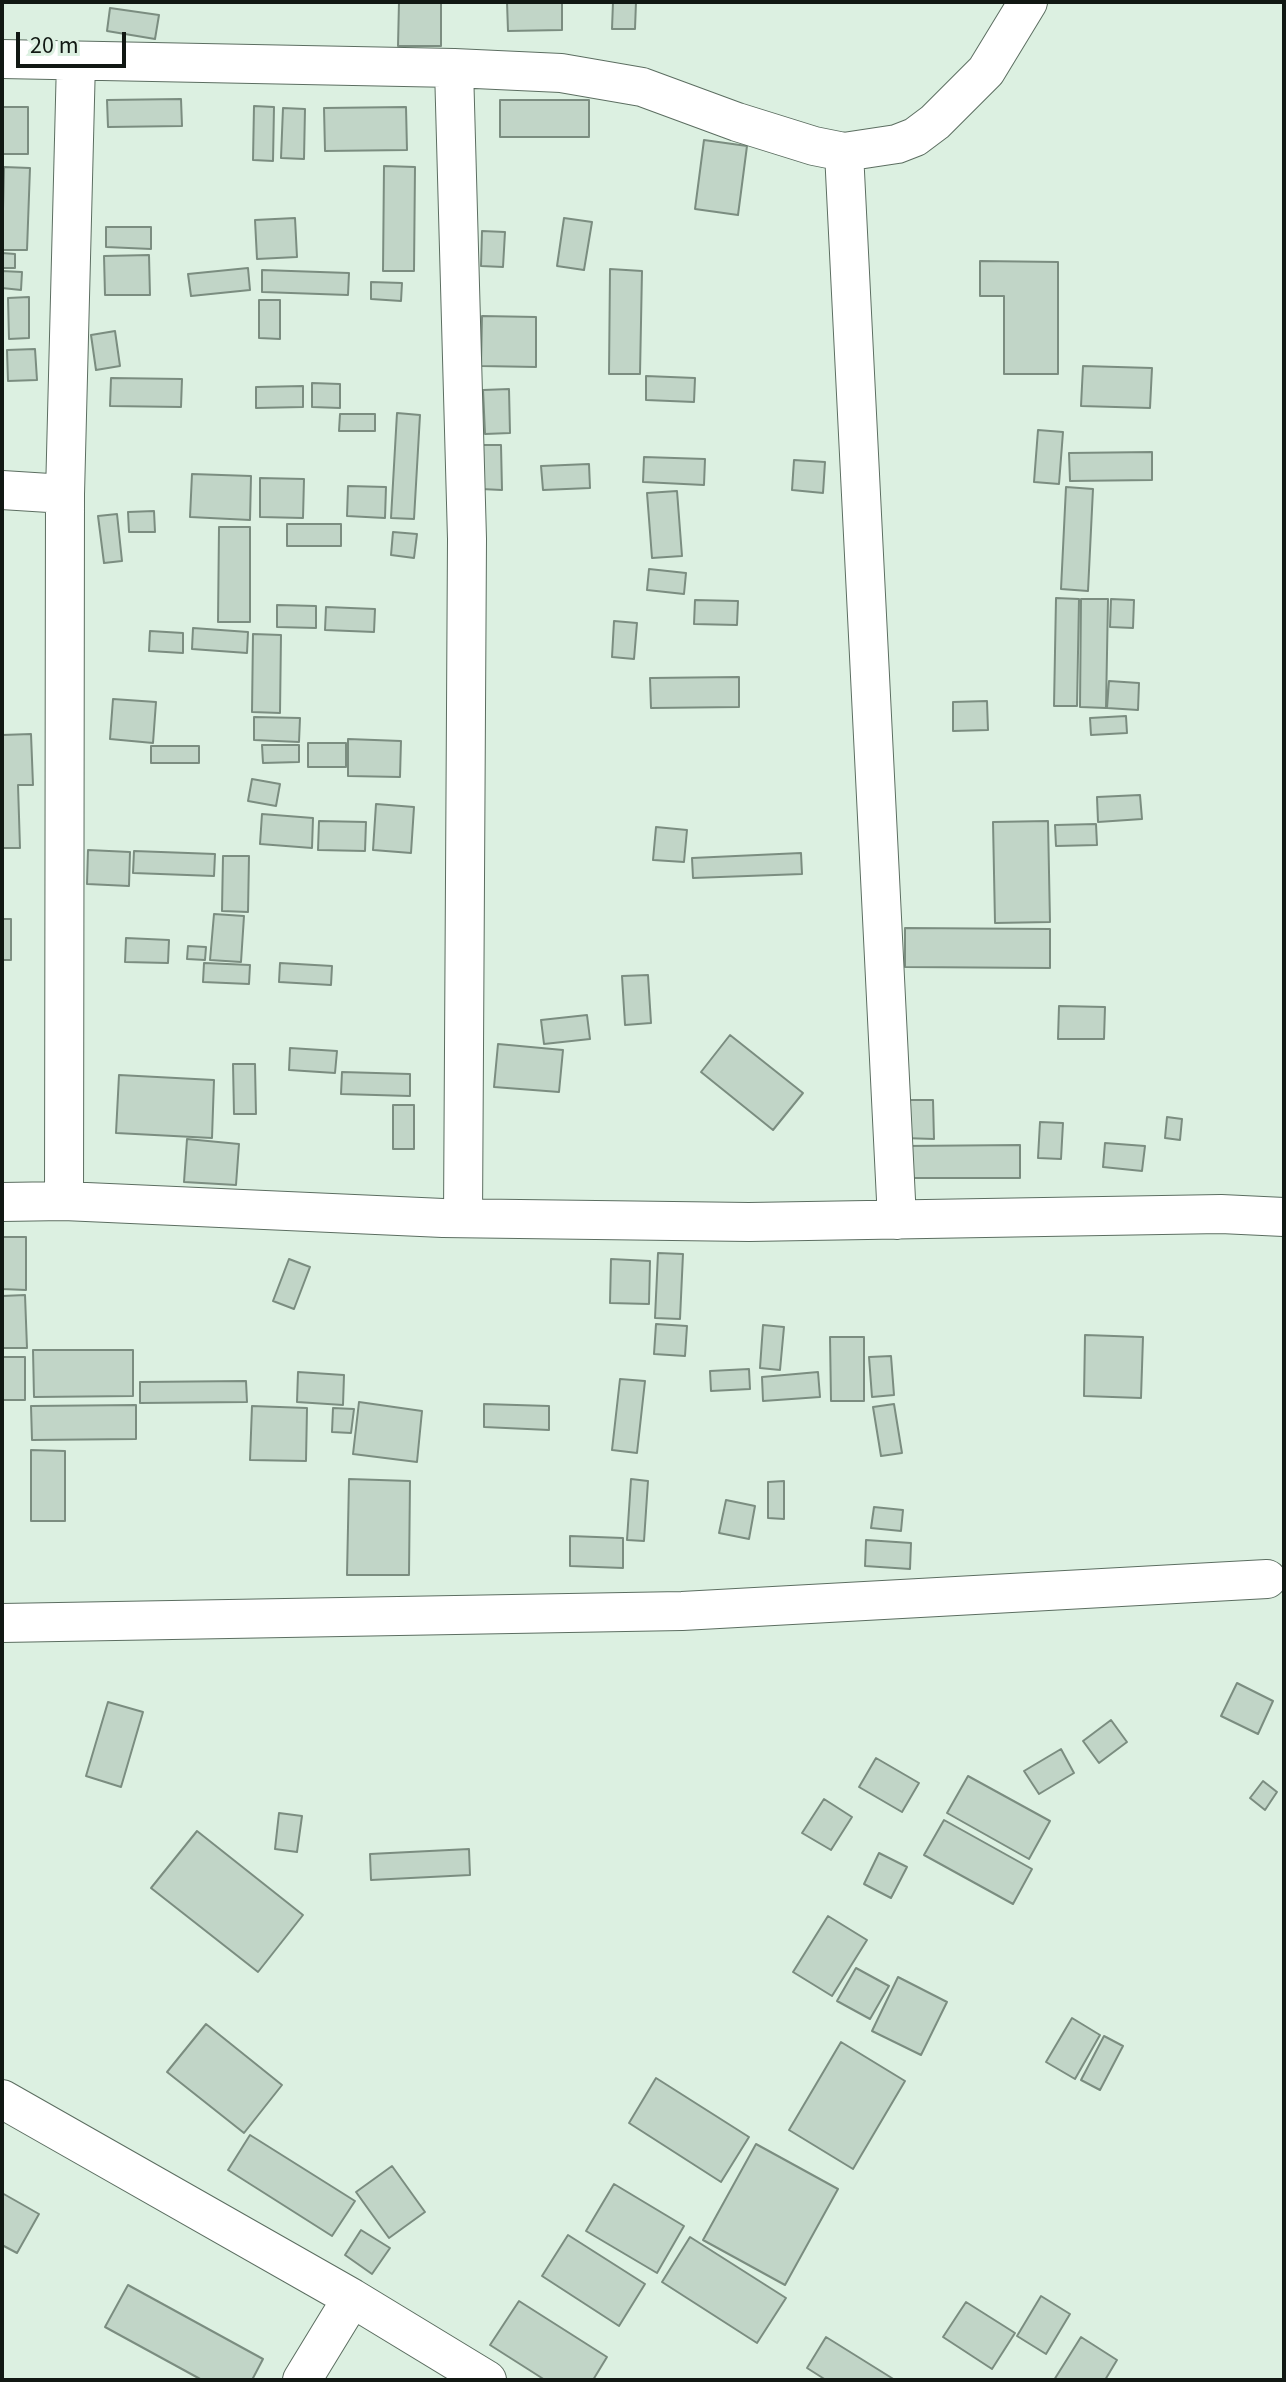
<!DOCTYPE html>
<html>
<head>
<meta charset="utf-8">
<style>
  body { margin:0 }
  #map { position:relative; width:1286px; height:2382px; overflow:hidden; background:#dcf0e1; font-family:"Source Sans 3",sans-serif }
  canvas { display:block }
  .frame { position:absolute; inset:0; border:4px solid #111813; pointer-events:none }
  .scale { position:absolute; left:16px; top:32px; width:110px; height:36px; box-sizing:border-box; border:4px solid #111813; border-top:0; padding-left:10px; font-size:24px; line-height:28px; white-space:nowrap; color:#111813; -webkit-text-stroke:6px #dcf0e1; paint-order:stroke }
</style>
</head>
<body>
<div id="map">
<canvas width="1286" height="2382"></canvas>
<div class="frame"></div>
<div class="scale">20 m</div>
</div>
<script>
const c = document.querySelector('canvas').getContext('2d');
c.lineJoin = 'round';
function paint(path, color) { c.fillStyle = color; c.fill(path, 'evenodd'); }
function strokePath(path, color, width, dash) { c.strokeStyle = color; c.lineWidth = width; c.lineCap = dash ? 'butt' : 'round'; c.setLineDash(dash || []); c.stroke(path); }
const building = new Path2D(`
  M399 2H441V46H398Z
  M507 2H562V30L508 31Z
  M613 2H636L635 29H612Z
  M110 8 159 15 155 39 107 31Z
  M181 99 182 126 108 127 107 100Z
  M500 100H589V137H500Z
  M254 106 274 107 273 161 253 160Z
  M2 107H28V154H2Z
  M406 107 407 150 325 151 324 108Z
  M283 108 305 109 304 159 281 158Z
  M704 140 747 146 738 215 695 209Z
  M384 166 415 167 414 271H383Z
  M4 167 30 168 27 250H2Z
  M295 218 297 257 257 259 255 220Z
  M564 218 592 222 584 270 557 266Z
  M106 227H151V249L106 247Z
  M482 231 505 232 503 267 481 266Z
  M2 253 15 254V268H2Z
  M149 255 150 295H105L104 256Z
  M980 261 1058 262V374H1004V296H980Z
  M248 268 250 290 191 296 188 274Z
  M610 269 642 271 640 374H609Z
  M262 270 349 273 348 295 262 292Z
  M2 271 22 272 21 290 2 288Z
  M371 282 402 283 401 301 371 299Z
  M29 297V338L9 339 8 298Z
  M259 300H280V339L259 338Z
  M482 316 536 317V367L481 366Z
  M115 331 120 366 96 370 91 335Z
  M35 349 37 380 8 381 7 350Z
  M1083 366 1152 368 1150 408 1081 406Z
  M646 376 695 378 694 402 646 400Z
  M111 378 182 379 181 407 110 406Z
  M312 383 340 384V408L312 407Z
  M303 386V407L256 408V387Z
  M509 389 510 433 485 434 483 390Z
  M397 413 420 415 414 519 391 518Z
  M340 414H375V431H339Z
  M1038 430 1063 432 1059 484 1034 482Z
  M480 445H501L502 490 481 489Z
  M1152 452V480L1070 481 1069 453Z
  M644 457 705 459 704 485 643 482Z
  M794 460 825 462 823 493 792 490Z
  M589 464 590 488 543 490 541 466Z
  M192 474 251 476 250 520 190 517Z
  M260 478 304 479 303 518 260 517Z
  M348 486 386 487 385 518 347 516Z
  M1066 487 1093 489 1088 591 1061 589Z
  M677 491 682 556 652 558 647 493Z
  M154 511 155 532H129L128 512Z
  M117 514 122 561 104 563 98 516Z
  M287 524H341V546H287Z
  M219 527H250V622H218Z
  M393 532 417 534 414 558 391 555Z
  M649 569 686 573 684 594 647 590Z
  M1056 598 1079 599 1077 706H1054Z
  M1081 599H1108L1106 708 1080 707Z
  M1111 599 1134 600 1133 628 1110 627Z
  M695 600 738 601 737 625 694 624Z
  M277 605 316 606V628L277 627Z
  M326 607 375 609 374 632 325 630Z
  M614 621 637 623 634 659 612 657Z
  M193 628 248 632 247 653 192 649Z
  M150 631 183 633V653L149 651Z
  M253 634 281 635 280 713 252 712Z
  M739 677V707L651 708 650 678Z
  M1109 681 1139 683 1138 710 1107 708Z
  M113 699 156 702 153 743 110 739Z
  M987 701 988 730 953 731V702Z
  M1126 716 1127 733 1091 735 1090 718Z
  M254 717 300 718 299 742 254 740Z
  M31 734 33 785H18L20 848H2V735Z
  M348 739 401 741 400 777 348 776Z
  M308 743H346V767H308Z
  M262 745H299V762L263 763Z
  M151 746H199V763H151Z
  M252 779 280 784 276 806 248 801Z
  M1140 795 1142 819 1098 822 1097 797Z
  M376 804 414 807 411 853 373 850Z
  M262 814 313 818 312 848 260 844Z
  M319 821 366 822 365 851 318 850Z
  M1048 821 1050 922 995 923 993 822Z
  M1096 824 1097 845 1056 846 1055 825Z
  M656 827 687 830 684 862 653 860Z
  M88 850 130 852 129 886 87 884Z
  M134 851 215 854 214 876 133 873Z
  M801 853 802 874 693 878 692 858Z
  M223 856H249L248 912 222 911Z
  M214 914 244 916 241 962 210 960Z
  M2 919H11V960H2Z
  M905 928 1050 929V968L905 967Z
  M126 938 169 940 168 963 125 962Z
  M188 946 206 947 205 960 187 959Z
  M204 963 250 965 249 984 203 982Z
  M280 963 332 966 331 985 279 982Z
  M648 975 651 1023 625 1025 622 976Z
  M1059 1006 1105 1007 1104 1039H1058Z
  M587 1015 590 1039 544 1044 541 1020Z
  M730 1035 803 1093 773 1130 701 1072Z
  M498 1044 563 1050 559 1092 494 1087Z
  M290 1048 337 1051 335 1073 289 1070Z
  M233 1064H255L256 1114H234Z
  M342 1072 410 1074V1096L341 1094Z
  M119 1075 214 1080 212 1138 116 1133Z
  M903 1100H933L934 1139 903 1138Z
  M393 1105H414V1149H393Z
  M1167 1117 1182 1119 1180 1140 1165 1138Z
  M1040 1122 1063 1123 1061 1159 1038 1158Z
  M187 1139 239 1144 236 1185 184 1182Z
  M1105 1143 1145 1146 1142 1171 1103 1167Z
  M1020 1145V1178H904V1146Z
  M2 1237H26V1290L2 1289Z
  M658 1253 683 1254 680 1319 655 1318Z
  M289 1259 310 1267 294 1309 273 1301Z
  M611 1259 650 1261 649 1304 610 1303Z
  M25 1295 27 1348H2V1296Z
  M656 1324 687 1326 685 1356 654 1354Z
  M763 1325 784 1327 780 1370 760 1368Z
  M1085 1335 1143 1337 1141 1398 1084 1396Z
  M830 1337H864V1401H831Z
  M33 1350H133V1396L34 1397Z
  M891 1356 894 1395 872 1397 869 1357Z
  M2 1357H25V1400H2Z
  M749 1369 750 1389 711 1391 710 1371Z
  M298 1372 344 1375 343 1405 297 1402Z
  M818 1372 820 1397 763 1401 762 1377Z
  M620 1379 645 1381 637 1453 612 1450Z
  M246 1381 247 1402 140 1403V1382Z
  M359 1402 422 1411 417 1462 353 1454Z
  M484 1404 549 1406V1430L484 1427Z
  M894 1404 902 1453 881 1456 873 1407Z
  M136 1405V1439L32 1440 31 1406Z
  M252 1406 307 1408 306 1461 250 1460Z
  M333 1408 354 1409 351 1433 332 1432Z
  M31 1450 65 1451V1521H31Z
  M349 1479 410 1481 409 1575H347Z
  M631 1479 648 1481 644 1541 627 1540Z
  M784 1481V1519L768 1518V1482Z
  M726 1500 755 1506 749 1539 719 1533Z
  M874 1507 903 1510 901 1531 871 1528Z
  M570 1536 623 1538V1568L570 1566Z
  M866 1540 911 1543 910 1569 865 1566Z
  M1237 1683 1273 1701 1258 1734 1221 1716Z
  M108 1702 143 1712 121 1787 86 1776Z
  M1111 1720 1127 1742 1099 1763 1083 1741Z
  M1061 1749 1074 1773 1039 1794 1024 1771Z
  M876 1758 919 1783 902 1812 859 1787Z
  M968 1776 1050 1821 1029 1859 947 1813Z
  M1263 1781 1277 1792 1265 1810 1250 1798Z
  M824 1799 852 1817 831 1850 802 1833Z
  M279 1813 302 1816 297 1852 275 1849Z
  M944 1820 1032 1869 1013 1904 924 1855Z
  M197 1831 303 1915 258 1972 151 1888Z
  M469 1849 470 1875 371 1880 370 1854Z
  M879 1853 907 1867 891 1898 864 1884Z
  M828 1916 867 1940 832 1996 793 1972Z
  M856 1968 889 1986 870 2019 837 2001Z
  M898 1977 947 2002 921 2055 872 2031Z
  M1072 2018 1100 2035 1075 2079 1046 2062Z
  M206 2024 282 2085 244 2133 167 2072Z
  M1104 2036 1123 2046 1100 2090 1081 2080Z
  M841 2042 905 2081 853 2169 789 2130Z
  M656 2078 749 2137 721 2182 629 2123Z
  M250 2135 355 2201 332 2236 228 2170Z
  M756 2144 838 2189 785 2285 703 2240Z
  M392 2166 425 2212 389 2238 356 2192Z
  M614 2184 684 2226 657 2273 586 2231Z
  M2 2193 39 2214 17 2253 2 2245Z
  M361 2230 390 2248 372 2274 345 2255Z
  M568 2235 645 2284 619 2326 542 2276Z
  M690 2237 786 2298 757 2343 662 2282Z
  M128 2285 263 2359 252 2380H202L105 2327Z
  M1041 2296 1070 2314 1046 2354 1017 2336Z
  M519 2301 607 2357 593 2380H545L490 2345Z
  M966 2302 1015 2333 992 2369 943 2337Z
  M826 2337 895 2380H826L807 2368Z
  M1081 2337 1117 2360 1105 2380H1054Z`);
paint(building, '#c1d5c7');
strokePath(building, '#7b8d80', 2);
const minor = new Path2D(`
  M2 59 454 68 561 73 642 87 737 122 814 146 844 152 897 144 915 137 935 122 986 71 1028 2
  M454 68 467 539 463 1218
  M844 152 897 1220
  M2 490 65 494
  M64 1201 65 494 76 61
  M2 1202 64 1201 443 1218 749 1222 1221 1214 1284 1217
  M2 1623 682 1611 1267 1579
  M2 2099 352 2298 487 2380
  M302 2380 352 2298`);
strokePath(minor, '#5c6e61', 40);
strokePath(minor, '#fff', 38);
</script>
</body>
</html>
